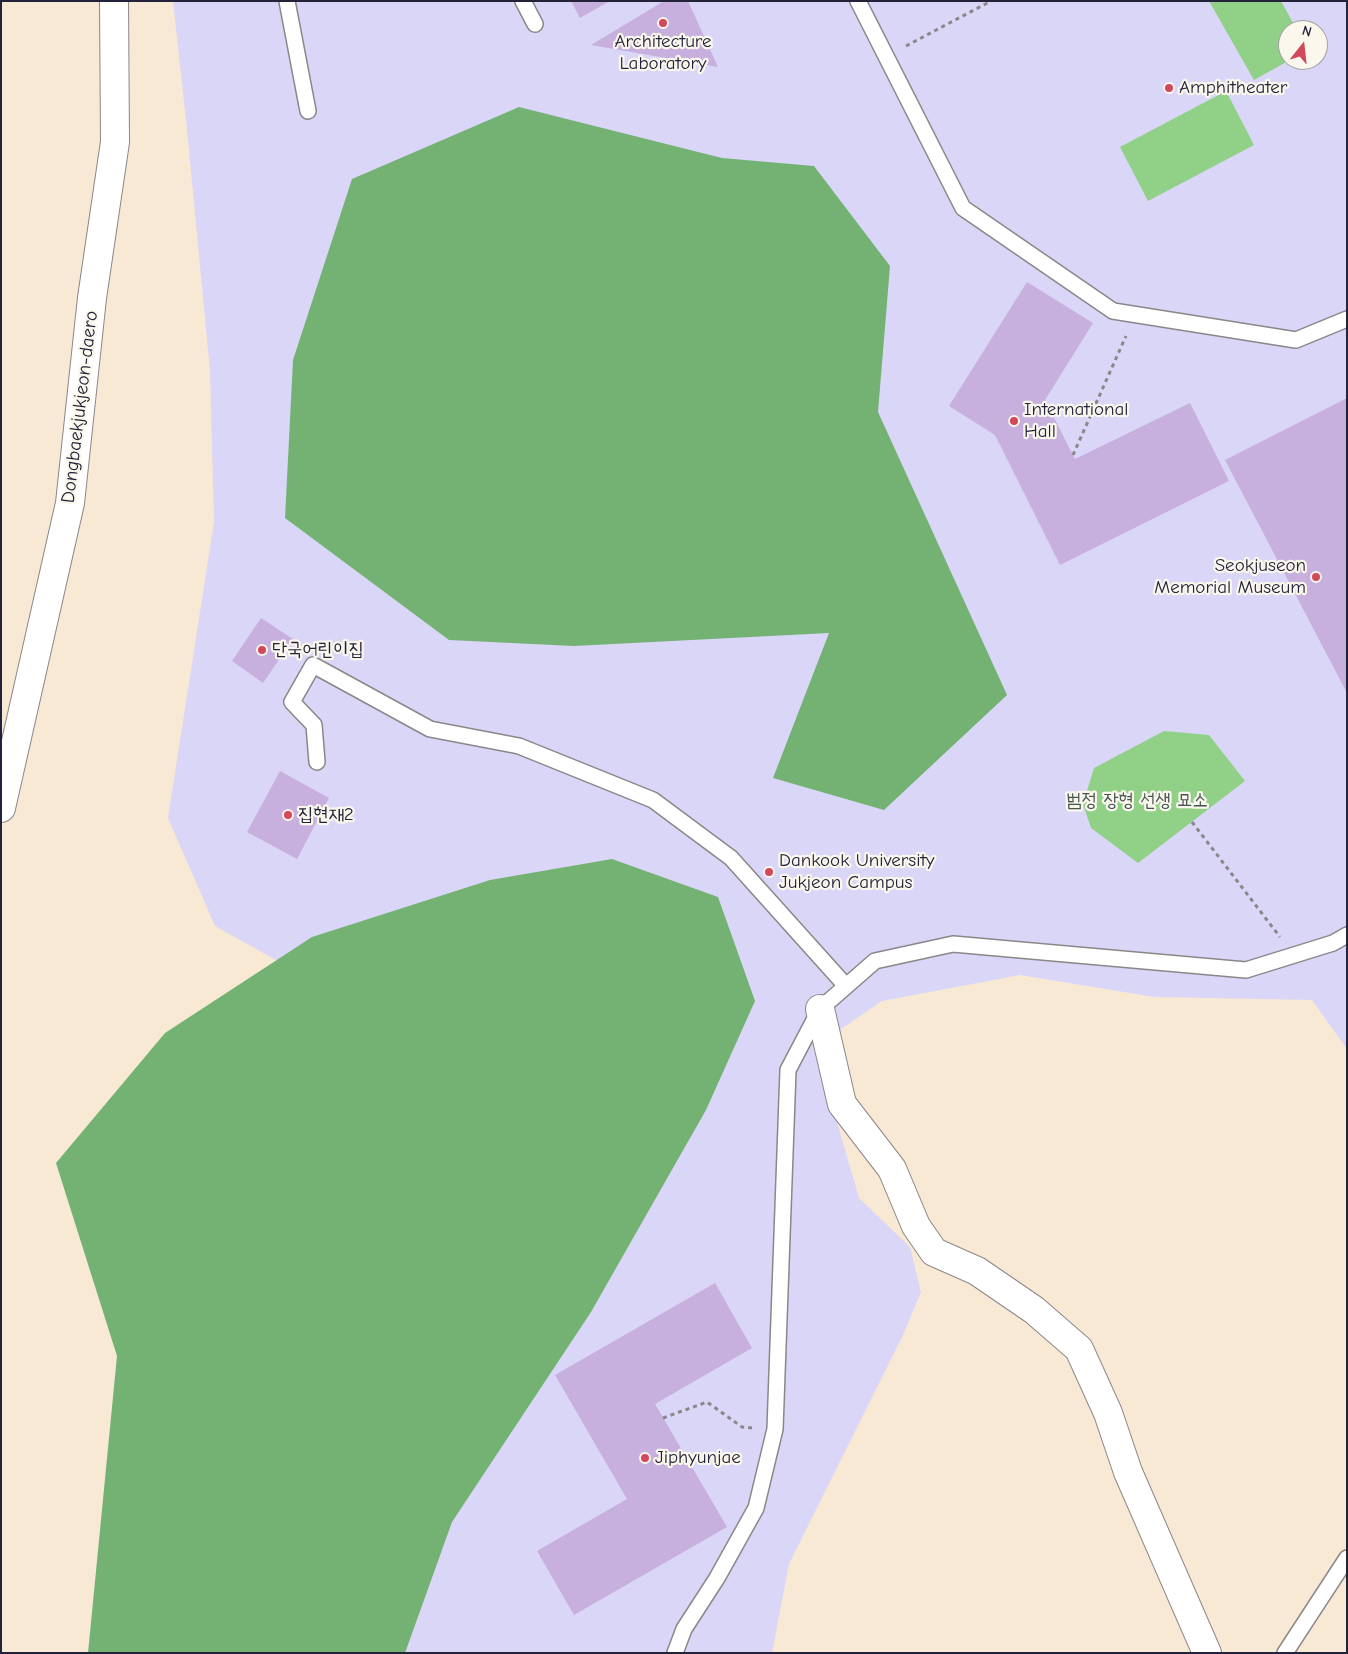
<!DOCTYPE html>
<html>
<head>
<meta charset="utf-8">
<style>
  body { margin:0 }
  #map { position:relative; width:1348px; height:1654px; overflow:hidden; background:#f7e9d4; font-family:"Comic Neue",sans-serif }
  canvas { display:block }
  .frame { position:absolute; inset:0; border:2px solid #22223b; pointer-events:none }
  .north { position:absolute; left:1278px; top:20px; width:50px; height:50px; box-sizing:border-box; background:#fbf7ec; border:1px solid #a4a2a5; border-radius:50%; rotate:16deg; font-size:14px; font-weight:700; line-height:20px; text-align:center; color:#22223b }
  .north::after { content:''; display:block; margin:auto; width:18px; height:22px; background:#d1495b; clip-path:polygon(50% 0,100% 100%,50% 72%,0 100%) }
</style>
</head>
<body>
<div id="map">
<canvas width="1348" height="1654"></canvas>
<div class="frame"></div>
<div class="north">N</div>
</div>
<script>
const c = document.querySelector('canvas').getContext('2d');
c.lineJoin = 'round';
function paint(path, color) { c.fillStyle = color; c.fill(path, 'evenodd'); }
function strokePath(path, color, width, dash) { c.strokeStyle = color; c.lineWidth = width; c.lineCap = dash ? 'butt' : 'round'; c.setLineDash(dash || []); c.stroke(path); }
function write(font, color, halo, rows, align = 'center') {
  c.font = font + ' "Comic Neue","Poor Story",sans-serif'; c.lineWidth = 4.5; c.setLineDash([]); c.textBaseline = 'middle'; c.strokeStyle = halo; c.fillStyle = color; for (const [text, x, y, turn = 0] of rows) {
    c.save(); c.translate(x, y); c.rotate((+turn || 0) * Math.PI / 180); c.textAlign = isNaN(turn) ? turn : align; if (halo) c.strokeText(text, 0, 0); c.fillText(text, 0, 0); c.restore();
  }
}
paint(new Path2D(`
  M173 1H1347V1049L1312 1000 1155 997 1020 975 882 1001 841 1029 830 1098 859 1198 910 1247 921 1292 903 1335 789 1564 772 1653H368L434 1048 215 926 168 818 214 522 210 371 187 129ZM1288 30H1318V60H1288Z`), '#dad6f7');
paint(new Path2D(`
  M1209 1H1281L1297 30H1288V60H1290L1254 80Z
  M1226 91 1254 145 1148 201 1120 147Z
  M1164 731 1209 735 1245 781 1138 863 1091 828 1083 804 1094 768Z`), '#90d087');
paint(new Path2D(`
  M519 107 722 158 814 166 890 266 878 412 1007 695 884 810 773 778 829 633 574 646 449 640 285 518 293 360 352 179Z
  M612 859 718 897 755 1001 706 1110 591 1312 452 1522 405 1653H88L117 1356 56 1163 165 1033 312 937 490 880Z`), '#74b274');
paint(new Path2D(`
  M571 1H610L580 18Z
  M664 1H688L718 67 591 45Z
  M1027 282 1093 323 1045 400 1075 459 1190 403 1229 481 1060 565 995 435 949 406Z
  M1347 398V693L1225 460Z
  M261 618 293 639 263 683 232 661Z
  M280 771 329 798 297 859 247 832Z
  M715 1283 752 1348 655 1404 727 1527 574 1615 537 1551 627 1499 555 1375Z`), '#c7b0dd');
const service = new Path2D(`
  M287 1 308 111
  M523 1 535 24
  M858 1 963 208 1113 311 1296 340 1347 319
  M317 762 314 725 292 702 313 665 430 729 519 746 653 800 731 858 846 986
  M675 1653 684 1629 717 1578 756 1508 775 1429 788 1070 820 1009 875 961 953 944 1246 970 1333 943 1347 935
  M1285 1653 1347 1558`);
const minor = new Path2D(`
  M820 1009 842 1104 892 1169 916 1226 934 1252 977 1271 1034 1310 1079 1349 1108 1413 1128 1472 1207 1653`);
const secondary = new Path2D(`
  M1 808 70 503 92 298 115 142 114 1`);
strokePath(service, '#8c8688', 18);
strokePath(minor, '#8c8688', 30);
strokePath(secondary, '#8c8688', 30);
strokePath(new Path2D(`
  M906 46 991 1
  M1048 406 1092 410
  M1073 455 1126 336
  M1192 822 1280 937
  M663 1418 707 1402 742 1427 752 1428`), '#8c8688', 3, [4, 4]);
strokePath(service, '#fff', 15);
strokePath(minor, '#fff', 28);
strokePath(secondary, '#fff', 28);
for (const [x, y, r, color] of [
  [663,23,5,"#d1495b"],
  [1169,88,5,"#d1495b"],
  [1014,421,5,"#d1495b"],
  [1316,577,5,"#d1495b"],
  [262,650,5,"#d1495b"],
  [288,815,5,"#d1495b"],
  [769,872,5,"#d1495b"],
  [645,1458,5,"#d1495b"]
]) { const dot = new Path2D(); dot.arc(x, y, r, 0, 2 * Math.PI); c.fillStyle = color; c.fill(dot); strokePath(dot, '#fbf7ec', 2); }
write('19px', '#22223b', '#fbf7ec', [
  ["Architecture",663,42,"center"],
  ["Laboratory",663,64,"center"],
  ["Amphitheater",1179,88],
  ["International",1024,410],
  ["Hall",1024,432],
  ["Seokjuseon",1306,566,"right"],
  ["Memorial Museum",1306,588,"right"],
  ["단국어린이집",272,650],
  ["집현재2",298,815],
  ["Dankook University",779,861],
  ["Jukjeon Campus",779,883],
  ["Jiphyunjae",655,1458]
], 'left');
write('19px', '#22223b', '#fbf7ec', [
  ["Dongbaekjukjeon-daero",80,407,-83]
]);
write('19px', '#435652', '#fbf7ec', [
  ["범정 장형 선생 묘소",1137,801]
]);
</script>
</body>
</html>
